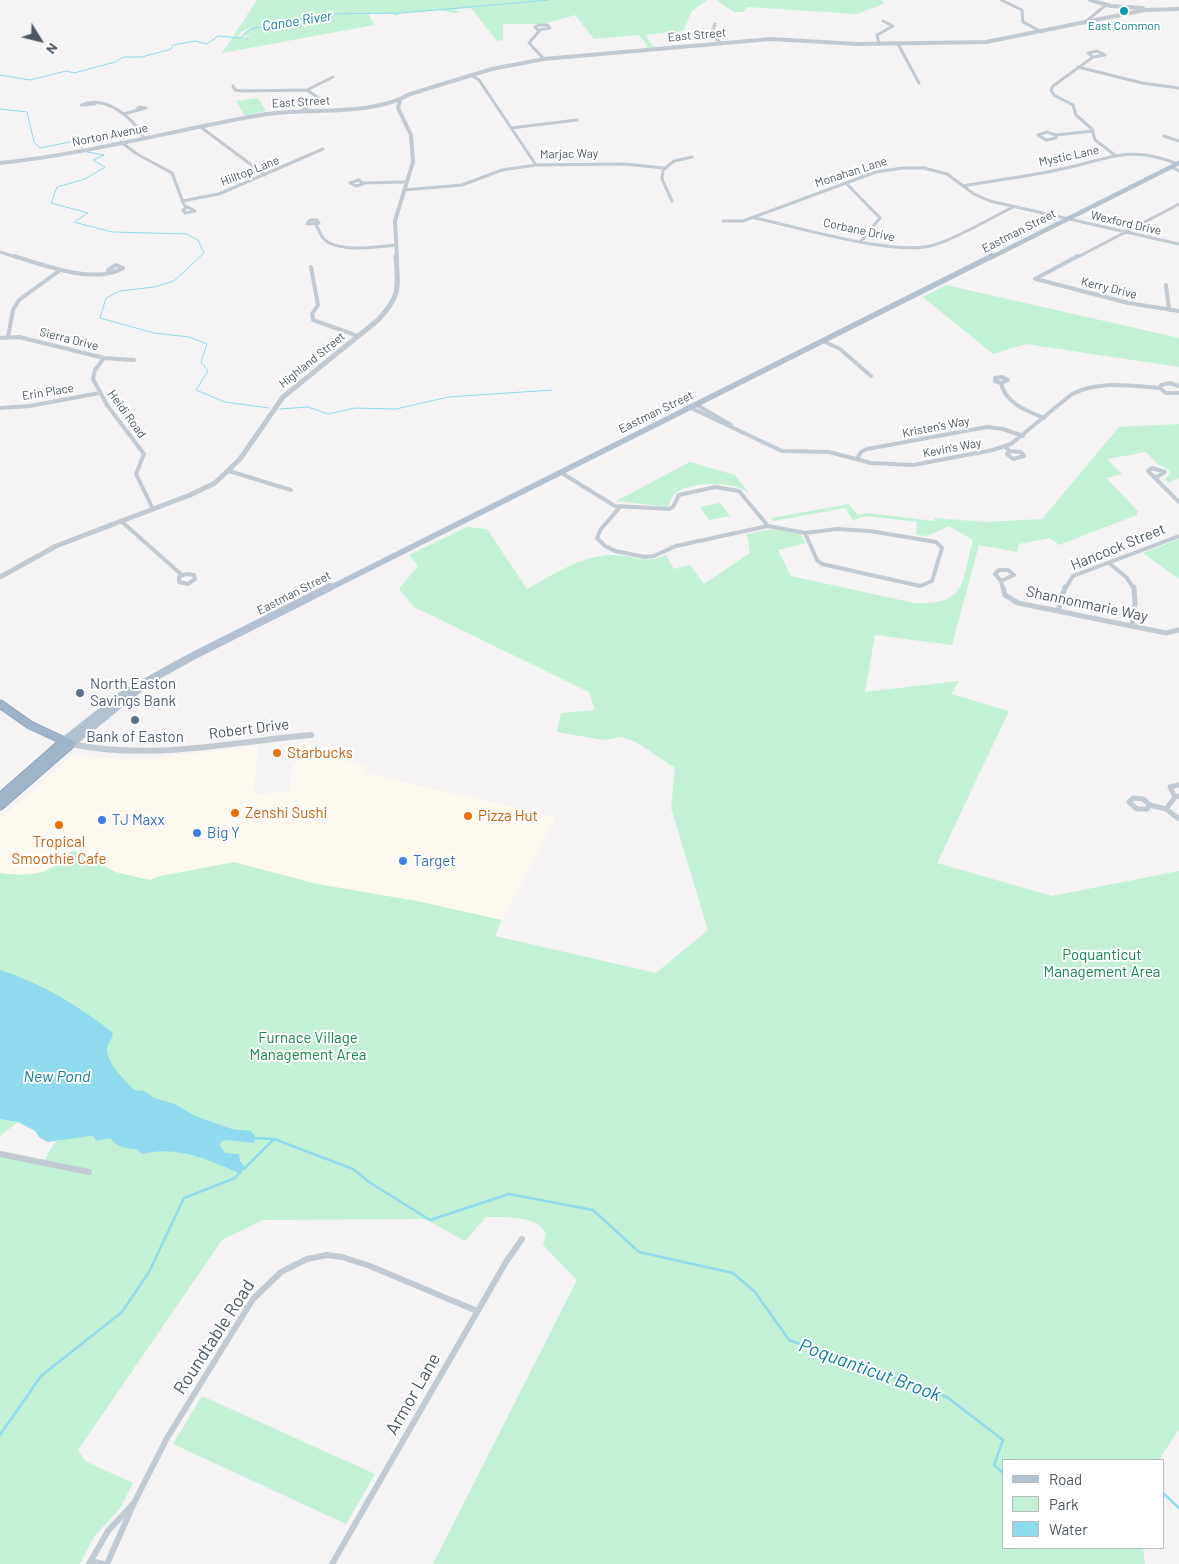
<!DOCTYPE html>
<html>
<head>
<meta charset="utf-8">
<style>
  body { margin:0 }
  #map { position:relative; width:1179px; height:1564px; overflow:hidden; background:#f5f3f3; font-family:Barlow,sans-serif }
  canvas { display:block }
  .legend { position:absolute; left:1002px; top:1459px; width:162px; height:90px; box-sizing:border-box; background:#fff; border:1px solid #b7bbc0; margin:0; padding:6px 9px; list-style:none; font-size:15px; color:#4a5661 }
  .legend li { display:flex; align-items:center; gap:10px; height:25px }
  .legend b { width:25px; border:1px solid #b7bbc0 }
  .north { position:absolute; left:15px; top:15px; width:50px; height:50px; -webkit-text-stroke:4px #fff; paint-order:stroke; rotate:126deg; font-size:14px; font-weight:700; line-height:20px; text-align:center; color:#4a5661 }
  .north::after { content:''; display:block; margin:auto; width:18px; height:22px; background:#4a5661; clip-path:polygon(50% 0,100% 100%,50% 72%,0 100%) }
</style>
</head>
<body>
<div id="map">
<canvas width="1179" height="1564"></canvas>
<ul class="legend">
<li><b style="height:6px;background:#b3c2d1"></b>Road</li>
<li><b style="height:14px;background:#c3f1d5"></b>Park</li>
<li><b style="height:14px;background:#90daee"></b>Water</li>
</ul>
<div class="north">N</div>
</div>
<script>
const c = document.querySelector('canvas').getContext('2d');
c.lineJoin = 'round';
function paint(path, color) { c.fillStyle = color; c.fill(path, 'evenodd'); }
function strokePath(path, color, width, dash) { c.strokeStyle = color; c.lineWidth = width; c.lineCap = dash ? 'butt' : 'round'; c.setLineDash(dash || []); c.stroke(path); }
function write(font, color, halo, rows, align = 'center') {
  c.font = font + ' Barlow,sans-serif'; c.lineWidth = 4; c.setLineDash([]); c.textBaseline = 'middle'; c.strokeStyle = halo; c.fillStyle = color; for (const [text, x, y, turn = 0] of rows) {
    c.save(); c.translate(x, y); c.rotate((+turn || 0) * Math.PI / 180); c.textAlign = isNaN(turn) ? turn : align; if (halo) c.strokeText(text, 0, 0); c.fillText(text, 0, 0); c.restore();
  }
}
paint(new Path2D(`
  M301 740 317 748 334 746 337 749 347 752 342 760 368 766 364 773 556 817 502 920 417 901 317 884 234 862 147 888 25 901 0 880V819L72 756 150 760 154 757 239 749 258 745 254 794 289 792 293 766 300 758Z`), '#fdf9ef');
paint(new Path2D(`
  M257 0H707L692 11 683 31 645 35 653 46 657 47 646 48 648 46 639 35 594 39 575 15 544 24H503V40L497 41 471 8 456 9 455 10 460 12 455 13 438 10 400 13 397 16C380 11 369 12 354 16L368 13 374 25 222 53 232 38 253 36 242 35 253 26 241 32 238 37 232 38Z
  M716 0H881L885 3 857 14 747 7 744 12H734Z
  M258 98 266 111 245 116 236 101Z
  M946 285 1179 338V367L1026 344 993 354 923 297Z
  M1179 424V478L1168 483 1165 479 1170 474 1169 470 1158 464 1146 452 1107 459 1122 474 1106 478 1138 511 1137 515 1059 545 1050 538 1019 544 1017 552 979 545 952 645 875 635 865 692 959 681 951 694 1009 711 937 863 1052 896 1179 871V1429L1159 1460H1003V1548H1143L1145 1564H433L577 1280 543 1245 546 1234C537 1214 505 1218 486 1217L465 1241 425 1219 263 1220 222 1240 78 1450 85 1461 133 1483 121 1507 94 1537 80 1564H0V1152L45 1160C48 1155 51 1146 56 1142 63 1136 83 1135 93 1136L96 1141 163 1122 2 1119 18 1122 0 1136V873C33 877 50 875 73 850L116 872 150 880 160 876 234 862 317 884 417 901 502 920 495 936 656 973 708 930 671 808 675 768 636 742 621 737 603 740 557 732 561 713 595 710 589 692 414 607 399 589 418 566 409 555 467 527 487 529 527 589C553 575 582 555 613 555 635 555 644 565 666 555L674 569 690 565 704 584 750 553 747 534 772 529 800 534 806 543 778 550 791 576 914 603C968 605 961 583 973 540L949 526 927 536 916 535 917 522 867 516 853 520 845 508 773 521 771 518 849 504 858 515 868 513 934 521 935 518 985 522 1042 519 1119 427Z
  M690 462 735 475 749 493C735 481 691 481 676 493 671 496 670 502 668 507L616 501Z
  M720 503 730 516 709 520 700 507Z
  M1179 539V579L1143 553Z
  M202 1396 375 1474 346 1524 173 1444Z`), '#c3f1d5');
paint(new Path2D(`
  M0 970C42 983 77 1005 112 1032L113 1035C111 1039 107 1046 107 1050 108 1065 125 1080 134 1090L144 1091 154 1098 175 1104 195 1116 232 1129 251 1131 254 1135 255 1143 226 1140 221 1142 220 1146 225 1153 239 1154 240 1161 245 1167 241 1174C209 1160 177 1145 142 1154L137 1149C126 1149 117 1147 110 1138L96 1141 93 1136H89L48 1142 39 1137 35 1131 18 1122 0 1119Z`), '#90daee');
strokePath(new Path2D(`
  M0 75 30 80 66 71 74 73 115 62 124 57H142L171 49 173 45 195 41 207 44 218 36 240 38 250 29 323 14 402 13 549 0
  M0 109 27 112 34 142 40 148 75 141H80L82 149
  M87 152 104 155 93 160 105 167 85 179 57 187 51 203 88 213 74 222 112 232 187 234 198 240 204 253 174 281 154 287 120 291 106 298 100 318 154 333 189 337 207 344 201 362 208 371 196 390 225 402 269 408
  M280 409 308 407 328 414 355 408 396 409 448 397 552 390`), '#90daee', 1);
strokePath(new Path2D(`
  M254 1138 274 1139 353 1169 369 1182 430 1220 509 1194 593 1210 639 1252 733 1273 755 1292 789 1340 947 1397 1003 1440 994 1465 1003 1473
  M244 1169 274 1139
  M0 1435 41 1376 122 1312 149 1272 184 1198 235 1178 240 1172
  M1163 1493 1179 1508`), '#90daee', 2.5);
const trunk = new Path2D(`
  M0 704 30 725 71 744 0 806
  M0 797 64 741`);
strokePath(trunk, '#7690ad', 9);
strokePath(new Path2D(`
  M1001 0 1022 10 1023 22 1042 32
  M1084 23 1106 5
  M715 24 711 34 721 43
  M539 25H547L550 28 538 30 535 27Z
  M540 30 529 43 544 59
  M879 44 877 35 893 26 883 21
  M898 44 919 83
  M1097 51 1105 55 1093 57 1088 53Z
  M1093 57 1053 86 1051 90 1054 95 1073 105 1076 115 1092 129 1095 140 1116 156
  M1078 67 1142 83 1179 88
  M471 75 479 80 536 165
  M233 86 235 90 242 91 307 90 333 77
  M95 104 81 105C106 94 133 118 144 138
  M303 110 320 99 307 90
  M123 114 146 108 139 107 136 110
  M202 128 265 175
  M511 128 577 120
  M1047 132 1056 135V138L1046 140 1038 135Z
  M1056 135 1093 131
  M1164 136 1179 141
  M121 142 137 154 172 173 184 205 195 211 185 213 183 210 186 208
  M1171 167 1179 171
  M359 180 363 184 356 186 350 183Z
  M363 183 407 182
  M846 183 880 218 861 241
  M963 186C997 180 1032 176 1066 168 1112 158 1130 145 1178 164
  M404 190 462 185 502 170 536 165 624 164 664 168
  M182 201 219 194 323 149
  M672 201 662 179 663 170 674 161 692 157
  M755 218C798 227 895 257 934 245 960 237 989 219 1013 207
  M310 220H317L319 223 307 224Z
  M723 221H743L876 172 903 168H924L947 174 974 194 990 201 1179 244
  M316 225C319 229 320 235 324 239 338 253 378 247 396 245
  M0 252 18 258
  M1076 258 1179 204`), '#c1cad2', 3);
strokePath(new Path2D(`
  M14 256C43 265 95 285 123 268L116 265 108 270
  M311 267 318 305 312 314 313 320 358 336
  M1035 279 1078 256
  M1036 279 1128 303 1179 311
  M1166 285 1169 310
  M8 337 13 310 19 300 59 271
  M0 338 19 337 104 358 134 360
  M823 341 840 349 871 376
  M104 358 95 370 93 379 107 405 144 454 136 474 153 509
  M1002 377 1008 380 1001 383 995 381V378Z
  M1001 383C1005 403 1027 411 1044 418
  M1160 388 1161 385 1170 383 1179 386
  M697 405 731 425
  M0 408 30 406 99 393
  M691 408 782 451 829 452 871 463 913 465 993 450 1011 444 1072 394C1099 380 1131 386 1160 388L1166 393H1179
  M1005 447 1010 451
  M1010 451 1021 452 1024 456 1013 459 1007 454Z
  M857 459 861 452 867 449 987 427 1003 429 1023 436
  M229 471 291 490
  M560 472 615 506 669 509 673 507 679 495 715 487 739 491 768 526
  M1155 478 1165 472 1152 468 1148 471 1179 502
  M620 507 601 529 597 538 605 546 615 551 645 557 654 556 676 546 768 526 805 533
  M121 521 182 575
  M837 529 870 531 936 542 942 548 932 581 920 586 822 564 817 560 805 533Z
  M1109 563 1127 578 1134 589
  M999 570H1008L1014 575 1001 581 995 574Z
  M186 574 194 575 195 579 188 584 179 582V577Z
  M1001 581 1003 589
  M1065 589 1073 576 1179 536`), '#c1cad2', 4);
strokePath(new Path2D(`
  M1003 587 1005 595 1018 603 1166 633 1179 630
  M1058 611 1065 587
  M1132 626 1135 603 1134 587
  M1175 797 1170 787 1179 785
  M1133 798 1143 799 1150 805 1147 809H1137L1129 802Z
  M1150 805 1166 809 1179 819
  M1166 809 1175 797 1179 796`), '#c1cad2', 5);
strokePath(new Path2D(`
  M0 1154 89 1172
  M91 1561 103 1564
  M89 1564 108 1531 132 1505
  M107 1564 134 1503 167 1438 253 1299 281 1272 307 1259 327 1255 342 1257 370 1266 477 1311
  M332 1564 506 1262 522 1239`), '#c1cad2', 6);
strokePath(new Path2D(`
  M1090 0 1111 6 1143 8
  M0 163C88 154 174 130 261 115 306 107 372 117 410 94L492 69 544 59 771 39 857 44 986 42 1145 10 1179 9
  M397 258 395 221 413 162 411 135 398 108 400 100`), '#c1cad2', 4);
strokePath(new Path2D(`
  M0 577 56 546 190 495 215 483 240 459 283 397 378 320C401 295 398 289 396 256`), '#c1cad2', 5);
strokePath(new Path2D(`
  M71 744C152 761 230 742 311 735`), '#c1cad2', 6);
strokePath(new Path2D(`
  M990 258 1179 163`), '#b3c2d1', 4.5);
strokePath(new Path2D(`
  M328 589 992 256`), '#b3c2d1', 5.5);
strokePath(new Path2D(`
  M64 741 124 694 193 656 330 587
  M71 744 140 688`), '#b3c2d1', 8);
strokePath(trunk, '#9fb4c9', 8);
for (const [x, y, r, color] of [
  [1124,11,5,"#0f9aa8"],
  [80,693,5,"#5c6f8a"],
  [135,720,5,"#5c6f8a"],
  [277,753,5,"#e8710a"],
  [235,813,5,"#e8710a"],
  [468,816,5,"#e8710a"],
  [102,820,5,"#3f7fe0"],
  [59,825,5,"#e8710a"],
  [197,833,5,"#3f7fe0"],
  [403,861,5,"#3f7fe0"]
]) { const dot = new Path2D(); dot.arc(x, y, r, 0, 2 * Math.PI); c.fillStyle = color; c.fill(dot); strokePath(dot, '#fff', 2); }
write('12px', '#0d838f', '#fff', [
  ["East Common",1124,26]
]);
write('12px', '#4a5661', '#fff', [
  ["East Street",697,35,-5],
  ["East Street",301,102,-3],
  ["Norton Avenue",110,135,-11],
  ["Marjac Way",569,154,-1],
  ["Mystic Lane",1069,156,-12],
  ["Hilltop Lane",250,171,-22],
  ["Monahan Lane",851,172,-18],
  ["Wexford Drive",1126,223,13],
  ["Corbane Drive",859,230,12],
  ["Eastman Street",1019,231,-27],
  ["Kerry Drive",1109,288,14],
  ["Sierra Drive",69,339,14],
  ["Highland Street",312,360,-39],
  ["Erin Place",48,392,-9],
  ["Eastman Street",656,412,-26],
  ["Heidi Road",127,414,54],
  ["Kristen's Way",936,427,-11],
  ["Kevin's Way",952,448,-11],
  ["Eastman Street",294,593,-27]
]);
write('italic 14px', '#0c7c9b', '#fff', [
  ["Canoe River",297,21,-9]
]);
write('15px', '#4a5661', '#fff', [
  ["Hancock Street",1118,547,-22],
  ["Shannonmarie Way",1087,604,12],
  ["Robert Drive",249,729,-7]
]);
write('15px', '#4e5e75', '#fff', [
  ["North Easton",90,684],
  ["Savings Bank",90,701],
  ["Bank of Easton",135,737,"center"]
], 'left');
write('15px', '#c56008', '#fff', [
  ["Starbucks",287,753],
  ["Zenshi Sushi",245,813],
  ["Pizza Hut",478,816],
  ["Tropical",59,842,"center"],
  ["Smoothie Cafe",59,859,"center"]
], 'left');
write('15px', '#366cbe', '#fff', [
  ["TJ Maxx",112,820],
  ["Big Y",207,833],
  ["Target",413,861]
], 'left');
write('15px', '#17864f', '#fff', [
  ["Poquanticut",1102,955],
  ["Management Area",1102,972],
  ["Furnace Village",308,1038],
  ["Management Area",308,1055]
]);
write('italic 16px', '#0c7c9b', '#fff', [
  ["New Pond",57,1077]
]);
write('18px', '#4a5661', '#fff', [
  ["Roundtable Road",214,1337,-57],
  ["Armor Lane",413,1394,-60]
]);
write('italic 19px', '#0c7c9b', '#fff', [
  ["Poquanticut Brook",870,1370,20]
]);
</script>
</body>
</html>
